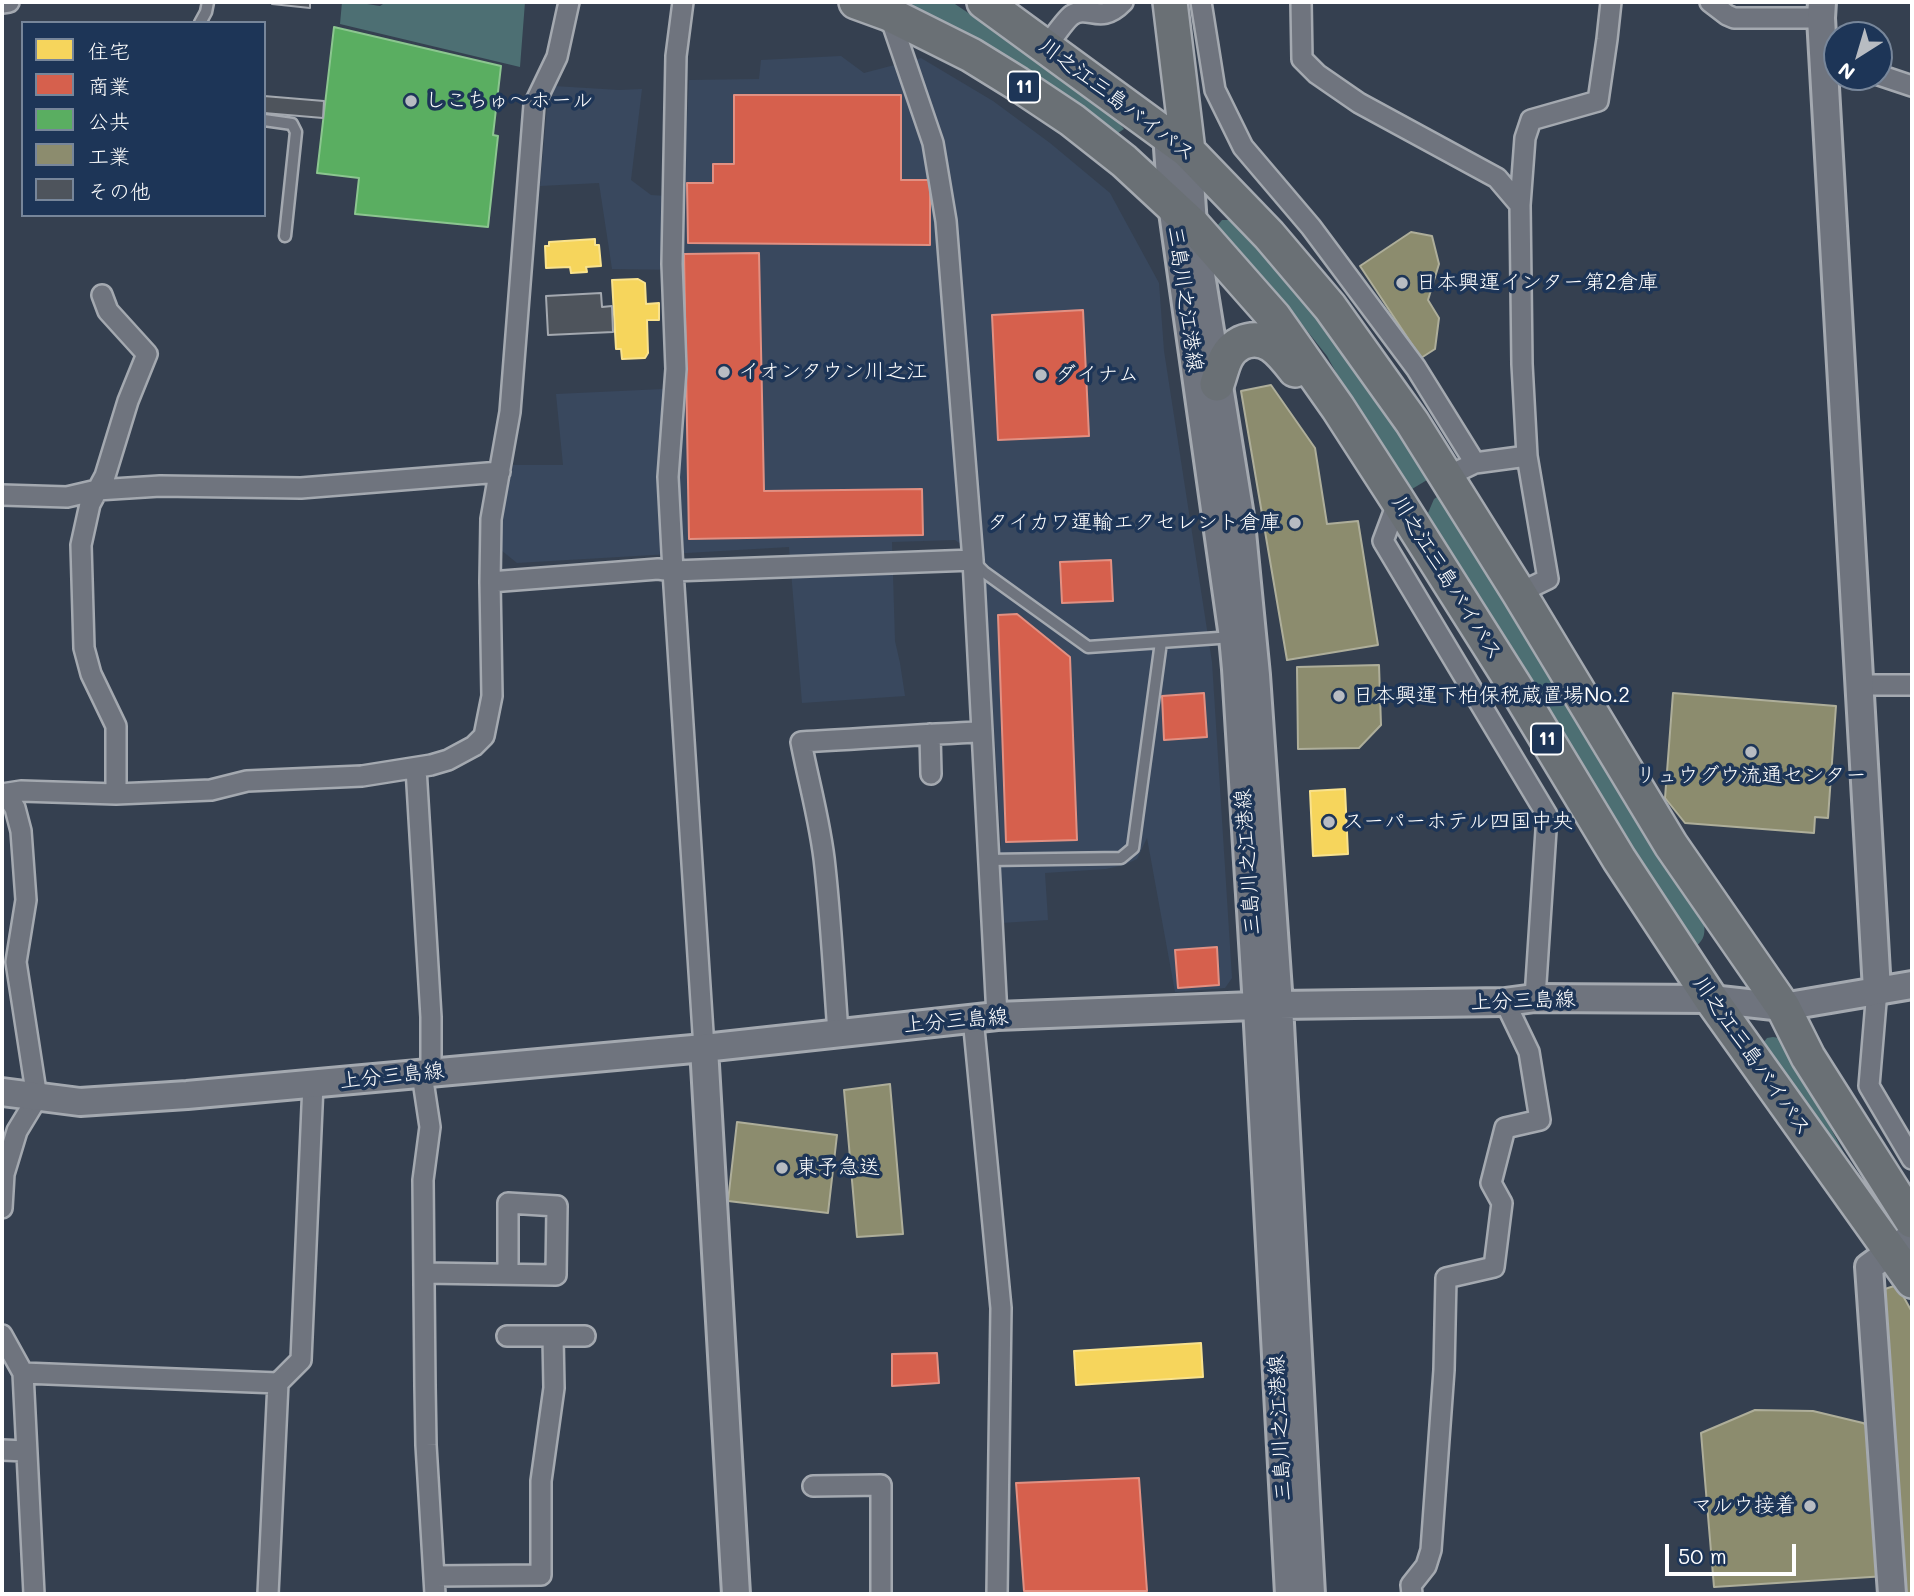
<!DOCTYPE html>
<html>
<head>
<meta charset="utf-8">
<style>
  body { margin:0 }
  #map { position:relative; width:1914px; height:1596px; overflow:hidden; background:#354050; font-family:Mali,"Klee One",sans-serif }
  canvas { display:block }
  .frame { position:absolute; inset:0; border:4px solid #fff; pointer-events:none }
  .legend { position:absolute; left:21px; top:21px; width:245px; height:196px; box-sizing:border-box; background:#1d3557; border:2px solid #77869a; margin:0; padding:9px 12px; list-style:none; font-size:21px; color:#fff }
  .legend li { display:flex; align-items:center; gap:14px; height:35px }
  .legend b { width:35px; border:2px solid #77869a }
  .north { position:absolute; left:1823px; top:21px; width:70px; height:70px; box-sizing:border-box; background:#1d3557; border:2px solid #77869a; border-radius:50%; rotate:217deg; font-size:19px; font-weight:700; line-height:28px; text-align:center; color:#fff }
  .north::after { content:''; display:block; margin:auto; width:24px; height:32px; background:#b8bcc2; clip-path:polygon(50% 0,100% 100%,50% 72%,0 100%) }
  .scale { position:absolute; left:1665px; top:1544px; width:131px; height:32px; box-sizing:border-box; border:4px solid #fff; border-top:0; padding-left:9px; font-size:21px; line-height:24px; white-space:nowrap; color:#fff; -webkit-text-stroke:5px #1d3557; paint-order:stroke }
</style>
</head>
<body>
<div id="map">
<canvas width="1914" height="1596"></canvas>
<div class="frame"></div>
<ul class="legend">
<li><b style="height:19px;background:#f6d55c"></b>住宅</li>
<li><b style="height:19px;background:#d6604d"></b>商業</li>
<li><b style="height:19px;background:#5aae61"></b>公共</li>
<li><b style="height:19px;background:#8c8c6e"></b>工業</li>
<li><b style="height:19px;background:#4e545c"></b>その他</li>
</ul>
<div class="north">N</div>
<div class="scale">50 m</div>
</div>
<script>
const c = document.querySelector('canvas').getContext('2d');
c.lineJoin = 'round';
function paint(path, color) { c.fillStyle = color; c.fill(path, 'evenodd'); }
function strokePath(path, color, width, dash) { c.strokeStyle = color; c.lineWidth = width; c.lineCap = dash ? 'butt' : 'round'; c.setLineDash(dash || []); c.stroke(path); }
function write(font, color, halo, rows, align = 'center') {
  c.font = font + ' Mali,"Klee One",sans-serif'; c.lineWidth = 7; c.setLineDash([]); c.textBaseline = 'middle'; c.strokeStyle = halo; c.fillStyle = color; for (const [text, x, y, turn = 0] of rows) {
    c.save(); c.translate(x, y); c.rotate((+turn || 0) * Math.PI / 180); c.textAlign = isNaN(turn) ? turn : align; if (halo) c.strokeText(text, 0, 0); c.fillText(text, 0, 0); c.restore();
  }
}
paint(new Path2D(`
  M841 56 864 73 921 58 993 101 1050 143 1110 193 1159 283 1164 351 1212 662 1232 978 1225 988 1175 992 1147 838 1137 859 1124 865 1106 869 1045 873 1048 920 1001 923 998 882 1001 842 984 560 955 540 892 542 895 641 900 663 905 696 802 703 789 547 517 563 501 550 503 512 513 465H563L556 394 684 388 682 270 612 269 599 183 540 186 547 106 554 86 619 90 642 89 631 180 651 195 683 197 689 80 759 79 761 60Z`), '#39485e');
paint(new Path2D(`
  M342 2H354L380 6 386 2H525L520 67 340 24Z
  M888 2H952L1056 72 1110 113 1124 129 1118 133 1111 134Z
  M1222 220H1233L1286 275 1374 390 1427 480 1412 489 1408 487 1360 416 1327 356 1270 284 1217 226Z
  M1443 493 1704 922C1705 933 1705 939 1696 946L1688 945 1443 542 1428 513 1434 499Z
  M1773 1037 1779 1038 1784 1042 1844 1153 1889 1225 1763 1050V1043L1767 1038Z`), '#4d6f73');
const homes = new Path2D(`
  M595 239V245H599L601 266 586 267 587 272 571 273 570 267 546 268 545 246H549V242Z
  M638 279 645 283 646 304 659 303V320H647L648 353 645 358 622 359 621 349H616L612 280Z
  M1345 789 1348 854 1313 856 1310 791Z
  M1201 1343 1203 1377 1076 1385 1074 1351Z`);
paint(homes, '#f6d55c');
strokePath(homes, '#f9e28d', 2);
const shops = new Path2D(`
  M734 95H901V180H930V245L688 243 687 183H713V164H734Z
  M759 253 764 491 922 489 923 535 689 539 684 254Z
  M1083 310 1089 436 998 440 992 315Z
  M1111 560 1113 601 1062 603 1060 562Z
  M1017 614 1070 657 1077 840 1006 842 998 615Z
  M1204 693 1207 737 1164 740 1162 696Z
  M1217 947 1219 985 1178 988 1175 950Z
  M937 1353 939 1383 892 1386V1354Z
  M1139 1478 1147 1591H1024L1016 1483Z`);
paint(shops, '#d6604d');
strokePath(shops, '#e29082', 2);
const public = new Path2D(`
  M334 27 501 66 493 135 498 136 488 227 355 214 359 178 317 173Z`);
paint(public, '#5aae61');
strokePath(public, '#8cc690', 2);
const industry = new Path2D(`
  M1411 232 1432 236 1439 264 1428 300 1439 318 1435 349 1421 358 1360 266Z
  M1271 385 1315 448 1327 524 1358 521 1378 645 1287 660 1241 391Z
  M1379 665 1381 725 1359 748 1298 749 1297 667Z
  M1673 693 1836 706 1828 818 1815 817 1814 833 1685 823 1665 798Z
  M890 1084 903 1234 857 1237 844 1090Z
  M737 1122 837 1135 828 1213 728 1201Z
  M1897 1285 1912 1312V1594H1902V1575L1714 1587 1701 1433 1755 1410 1813 1411 1863 1423 1889 1437 1882 1290Z`);
paint(industry, '#8c8c6e');
strokePath(industry, '#aeae9a', 2);
const building = new Path2D(`
  M272 2H310V8L272 4Z
  M264 96 324 101 323 118 264 113Z
  M601 293 602 307 612 306 613 332 548 335 546 296Z`);
paint(building, '#4e545c');
strokePath(building, '#a4a9b0', 2);
const lane = new Path2D(`
  M200 23 206 12 208 2
  M264 120 292 124 296 132 285 236
  M975 563 984 572 1088 647 1233 637
  M989 860 1121 858 1133 848 1161 642`);
const street = new Path2D(`
  M683 2 676 56 672 264 676 369 668 477 673 571 973 560
  M1201 2 1215 90 1243 147 1311 227 1416 368 1475 463
  M1301 2 1302 59 1317 74 1359 103 1497 178 1520 205
  M1710 2 1727 15 1734 18H1821
  M2 3 9 2
  M889 14 933 143 946 221 973 560 997 1016
  M1047 46C1052 39 1066 19 1072 15 1089 4 1100 26 1123 2
  M1879 75 1912 86
  M102 295 108 311 147 354 128 401 105 476 90 504 81 545 84 648 91 674 116 726V794
  M1446 477 1475 463 1527 456
  M2 495 67 497 97 490 160 486 301 488 500 472
  M1398 501 1383 541 1547 815 1535 998
  M490 582 658 569 673 571 704 1048
  M1519 593 1548 579 1527 456 1522 364 1520 205 1525 138 1531 120 1598 101 1607 39 1611 2
  M1860 685H1912
  M930 734 931 774
  M416 768 431 1017V1072
  M2 794 21 791 116 794 211 790 247 781 362 776 431 765 448 760 474 746 484 736 492 696 490 582 491 519 510 412 534 105 557 57 569 2
  M1877 990 1869 1086 1912 1159
  M973 1018 1001 1308 997 1594
  M838 1033C834 978 831 922 825 867 821 825 809 784 801 742 861 739 921 734 982 732
  M422 1074 430 1127 423 1180 425 1386 426 1445 435 1594
  M2 1208 4 1174 17 1131 37 1098 16 962 26 900 21 831 15 808 6 794
  M424 1273 556 1275 557 1206 508 1203V1274
  M2 1335 23 1373 34 1594
  M507 1336H585
  M23 1373 278 1383
  M2 1450 26 1451
  M813 1486 881 1485V1594
  M435 1576 541 1575V1481L554 1388 553 1337
  M268 1594 278 1383 301 1360 313 1084
  M1412 1594 1411 1585 1426 1566 1431 1550 1444 1370 1446 1278 1494 1267 1502 1203 1491 1183 1505 1128 1540 1120 1529 1052 1505 1002`);
const secondary = new Path2D(`
  M1822 2 1821 18 1877 990
  M1167 134 1172 205 1233 637 1236 669 1257 1007 1289 1594
  M1188 151 1193 225 1241 522 1256 675 1279 1005 1311 1594
  M704 1048 736 1594
  M2 1092 80 1102 187 1095 704 1048 997 1016 1279 1005 1505 1002 1535 998 1711 999 1783 1007 1912 985
  M1892 1594 1869 1267 1912 1236`);
const highway = new Path2D(`
  M856 2 889 14 971 55 1018 84 1072 120 1124 161 1193 225 1274 317 1338 408 1398 501 1516 688 1619 859 1711 999 1912 1281
  M984 2 1188 151 1269 235 1330 307 1412 422 1519 593 1671 845 1783 1007 1808 1057 1912 1221
  M1170 2 1188 151
  M1217 384C1220 376 1222 366 1226 358 1229 352 1235 346 1241 343 1266 332 1281 352 1295 370`);
strokePath(lane, '#a4a9b0', 15);
strokePath(street, '#a4a9b0', 24);
strokePath(secondary, '#a4a9b0', 32);
strokePath(highway, '#a4a9b0', 38);
strokePath(lane, '#6f747e', 10);
strokePath(street, '#6f747e', 19);
strokePath(secondary, '#6f747e', 26);
strokePath(highway, '#6a7075', 33);
for (const [x, y, r, color] of [
  [411,101,7,"#b8bcc2"],
  [1402,283,7,"#b8bcc2"],
  [724,372,7,"#b8bcc2"],
  [1041,375,7,"#b8bcc2"],
  [1295,523,7,"#b8bcc2"],
  [1339,696,7,"#b8bcc2"],
  [1751,752,7,"#b8bcc2"],
  [1329,822,7,"#b8bcc2"],
  [782,1168,7,"#b8bcc2"],
  [1810,1506,7,"#b8bcc2"]
]) { const dot = new Path2D(); dot.arc(x, y, r, 0, 2 * Math.PI); c.fillStyle = color; c.fill(dot); strokePath(dot, '#1d3557', 2.5); }
for (const [x, y, w] of [
  [1024,87,32],
  [1547,739,32]
]) { const box = new Path2D(); box.roundRect(x - w / 2, y - 15.5, w, 31, 5); c.fillStyle = '#1d3557'; c.fill(box); strokePath(box, '#fff', 2); }
write('bold 19px', '#fff', null, [
  ["11",1024,87],
  ["11",1547,739]
]);
write('21px', '#fff', '#1d3557', [
  ["川之江三島バイパス",1117,100,37],
  ["三島川之江港線",1185,299,82],
  ["川之江三島バイパス",1447,578,58],
  ["三島川之江港線",1248,862,-94],
  ["上分三島線",1523,1001,-2],
  ["上分三島線",956,1021,-5],
  ["川之江三島バイパス",1752,1056,55],
  ["上分三島線",392,1076,-6],
  ["三島川之江港線",1280,1428,-93]
]);
write('21px', '#fff', '#1d3557', [
  ["しこちゅ～ホール",425,101],
  ["日本興運インター第2倉庫",1416,283],
  ["イオンタウン川之江",738,372],
  ["ダイナム",1055,375],
  ["タイカワ運輸エクセレント倉庫",1281,523,"right"],
  ["日本興運下柏保税蔵置場No.2",1353,696],
  ["リュウグウ流通センター",1751,776,"center"],
  ["スーパーホテル四国中央",1343,822],
  ["東予急送",796,1168],
  ["マルウ接着",1796,1506,"right"]
], 'left');
</script>
</body>
</html>
